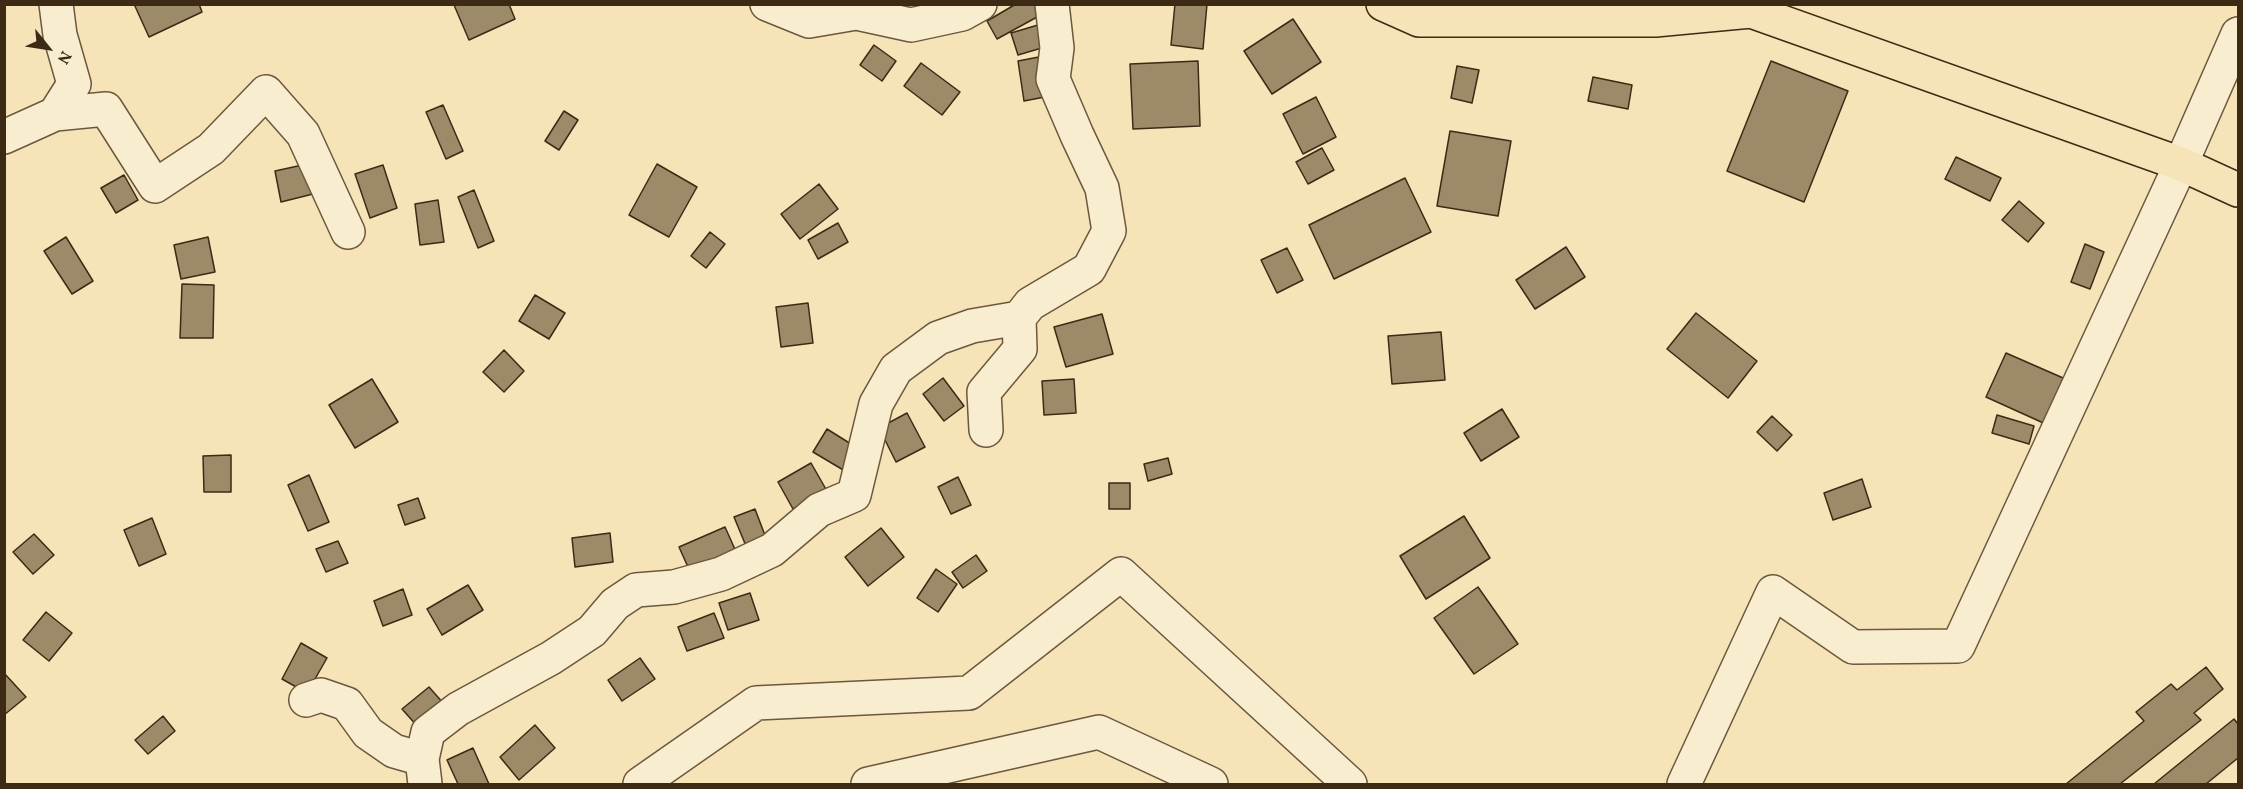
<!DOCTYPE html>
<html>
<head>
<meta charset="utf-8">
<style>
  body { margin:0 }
  #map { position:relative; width:2243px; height:789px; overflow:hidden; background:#f6e3b7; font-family:Vollkorn,serif }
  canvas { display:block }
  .frame { position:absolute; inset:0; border:6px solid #3d2a15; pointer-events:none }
  .north { position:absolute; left:18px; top:18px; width:60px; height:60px; -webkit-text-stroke:4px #f9edd0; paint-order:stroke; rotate:120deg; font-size:16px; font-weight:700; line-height:24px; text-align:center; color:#3d2a15 }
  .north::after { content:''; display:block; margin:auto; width:21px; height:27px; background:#3d2a15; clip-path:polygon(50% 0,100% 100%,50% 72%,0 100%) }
</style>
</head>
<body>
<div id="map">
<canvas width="2243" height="789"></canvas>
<div class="frame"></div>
<div class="north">N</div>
</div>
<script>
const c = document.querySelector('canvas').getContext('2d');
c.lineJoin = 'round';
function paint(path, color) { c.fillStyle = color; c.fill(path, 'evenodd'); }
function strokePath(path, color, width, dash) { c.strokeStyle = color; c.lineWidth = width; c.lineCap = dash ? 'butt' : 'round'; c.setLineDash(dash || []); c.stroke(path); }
const building = new Path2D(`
  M134 4H199L202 12 149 37Z
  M509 4 515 19 469 40 454 5Z
  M1016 4H1045L1048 11 997 39 987 21Z
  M1175 4H1207L1203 49 1171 45Z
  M1293 19 1321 62 1272 94 1244 51Z
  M1038 25 1045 47 1018 55 1011 33Z
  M874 45 896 61 882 81 860 65Z
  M1044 56 1050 96 1024 101 1018 61Z
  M1198 61 1200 126 1133 129 1130 64Z
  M1771 61 1848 91 1804 202 1727 171Z
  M921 63 960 92 942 115 904 86Z
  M1457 66 1479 70 1472 103 1451 98Z
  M1593 77 1632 85 1628 109 1588 101Z
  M1316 97 1336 137 1303 154 1283 114Z
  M443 105 463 151 446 159 426 112Z
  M564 111 578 120 559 150 545 141Z
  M1450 131 1511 141 1498 216 1437 206Z
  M1322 148 1334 170 1308 184 1296 162Z
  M1956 157 2001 178 1990 201 1945 179Z
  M307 164 313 194 281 202 275 171Z
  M657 164 697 187 669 237 629 215Z
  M383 165 397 208 370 218 355 174Z
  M124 175 138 200 116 213 101 188Z
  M1405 178 1431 232 1334 279 1309 225Z
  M819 184 838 209 800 239 781 214Z
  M474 190 494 241 478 248 458 197Z
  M438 200 444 242 420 245 415 204Z
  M2019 201 2044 223 2028 242 2002 220Z
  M838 223 848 242 818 259 808 240Z
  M710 232 725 244 706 268 691 256Z
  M66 237 93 281 72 294 44 251Z
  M208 237 215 272 181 279 174 245Z
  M2085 244 2104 252 2090 289 2071 282Z
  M1566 247 1585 277 1535 309 1516 280Z
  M1287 248 1303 280 1277 293 1261 260Z
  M182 284 214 285 213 338H180Z
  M535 295 565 313 549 339 519 321Z
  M808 303 813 343 781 347 776 307Z
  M1696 313 1757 361 1728 398 1667 349Z
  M1102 314 1113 354 1066 367 1054 327Z
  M1441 332 1445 380 1392 384 1388 336Z
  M504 350 524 371 504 392 483 372Z
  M2006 353 2070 381 2050 426 1986 397Z
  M943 378 964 406 944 421 923 394Z
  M372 379 398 422 355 448 329 405Z
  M1074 379 1076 413 1044 415 1042 381Z
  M1502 409 1519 437 1481 461 1464 433Z
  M907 413 925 447 896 462 879 428Z
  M1997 415 2034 426 2029 444 1992 433Z
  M1772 416 1792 435 1777 451 1757 432Z
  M827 429 859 449 845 471 813 452Z
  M231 455V492H204L203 456Z
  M1168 458 1172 474 1148 481 1144 464Z
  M811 463 827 491 793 509 778 482Z
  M309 475 329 522 308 531 288 485Z
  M958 477 971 505 951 514 938 487Z
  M1862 479 1871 507 1833 520 1824 493Z
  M1109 483H1130V509H1109Z
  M418 498 425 518 405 525 398 505Z
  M755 509 766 538 746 546 734 517Z
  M1464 516 1490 558 1426 599 1400 556Z
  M152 518 166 554 139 566 124 530Z
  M725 527 738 556 692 576 679 547Z
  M881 528 904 557 868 586 845 557Z
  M610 533 613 562 575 567 572 538Z
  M34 534 54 555 33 574 13 552Z
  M338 541 348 563 326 572 316 549Z
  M976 555 987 571 963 588 952 572Z
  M936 569 957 584 938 612 917 598Z
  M468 585 483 610 442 635 427 609Z
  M1478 587 1518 644 1474 674 1434 618Z
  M403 589 412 615 383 626 374 601Z
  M750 593 759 620 728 630 719 603Z
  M46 612 72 633 49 661 23 640Z
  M714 613 724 638 687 651 678 627Z
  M301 643 327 658 307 693 282 679Z
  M640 658 655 679 622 701 608 680Z
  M2206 667 2223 689 2194 713 2201 720 2120 784H2066L2144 721 2136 712 2171 684 2177 690Z
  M4 673 26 697 4 715Z
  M429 687 444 704 418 727 402 709Z
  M163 716 175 731 148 754 135 740Z
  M2234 719 2238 724V758L2206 784H2154Z
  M535 725 555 748 519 780 500 757Z
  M473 748 489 784H458L447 760Z`);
paint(building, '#9d8a69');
strokePath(building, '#3d2a15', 1.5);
const minor = new Path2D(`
  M767 4 809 21 856 13 911 25 962 14 980 4
  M55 114 106 109 155 186 211 149 266 92 303 134 348 232
  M4 137 55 114 74 84 60 35 56 4
  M986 430 984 392 1020 349 1019 318 1030 304 1089 269 1109 231 1102 188 1077 135 1053 79 1057 48 1052 4
  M306 700 321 695 347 704 368 733 394 751 422 759
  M425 784 422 759 428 732 458 709 551 658 592 631 615 604 636 590 674 587 721 574 772 550 819 510 854 495 876 404 896 369 938 338 972 326 1019 318
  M640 784 756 703 969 693 1121 574 1350 784
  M868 784 1099 732 1211 784
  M1684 784 1773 592 1853 647 1958 646 2181 164 2238 34`);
const primary = new Path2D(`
  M1383 4 1419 20H1655L1751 11 2181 164 2238 190`);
strokePath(minor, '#6b583e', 36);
strokePath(primary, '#3d2a15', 36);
strokePath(minor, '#f9edd0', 33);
strokePath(primary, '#f6e3b7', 33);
</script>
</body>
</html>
